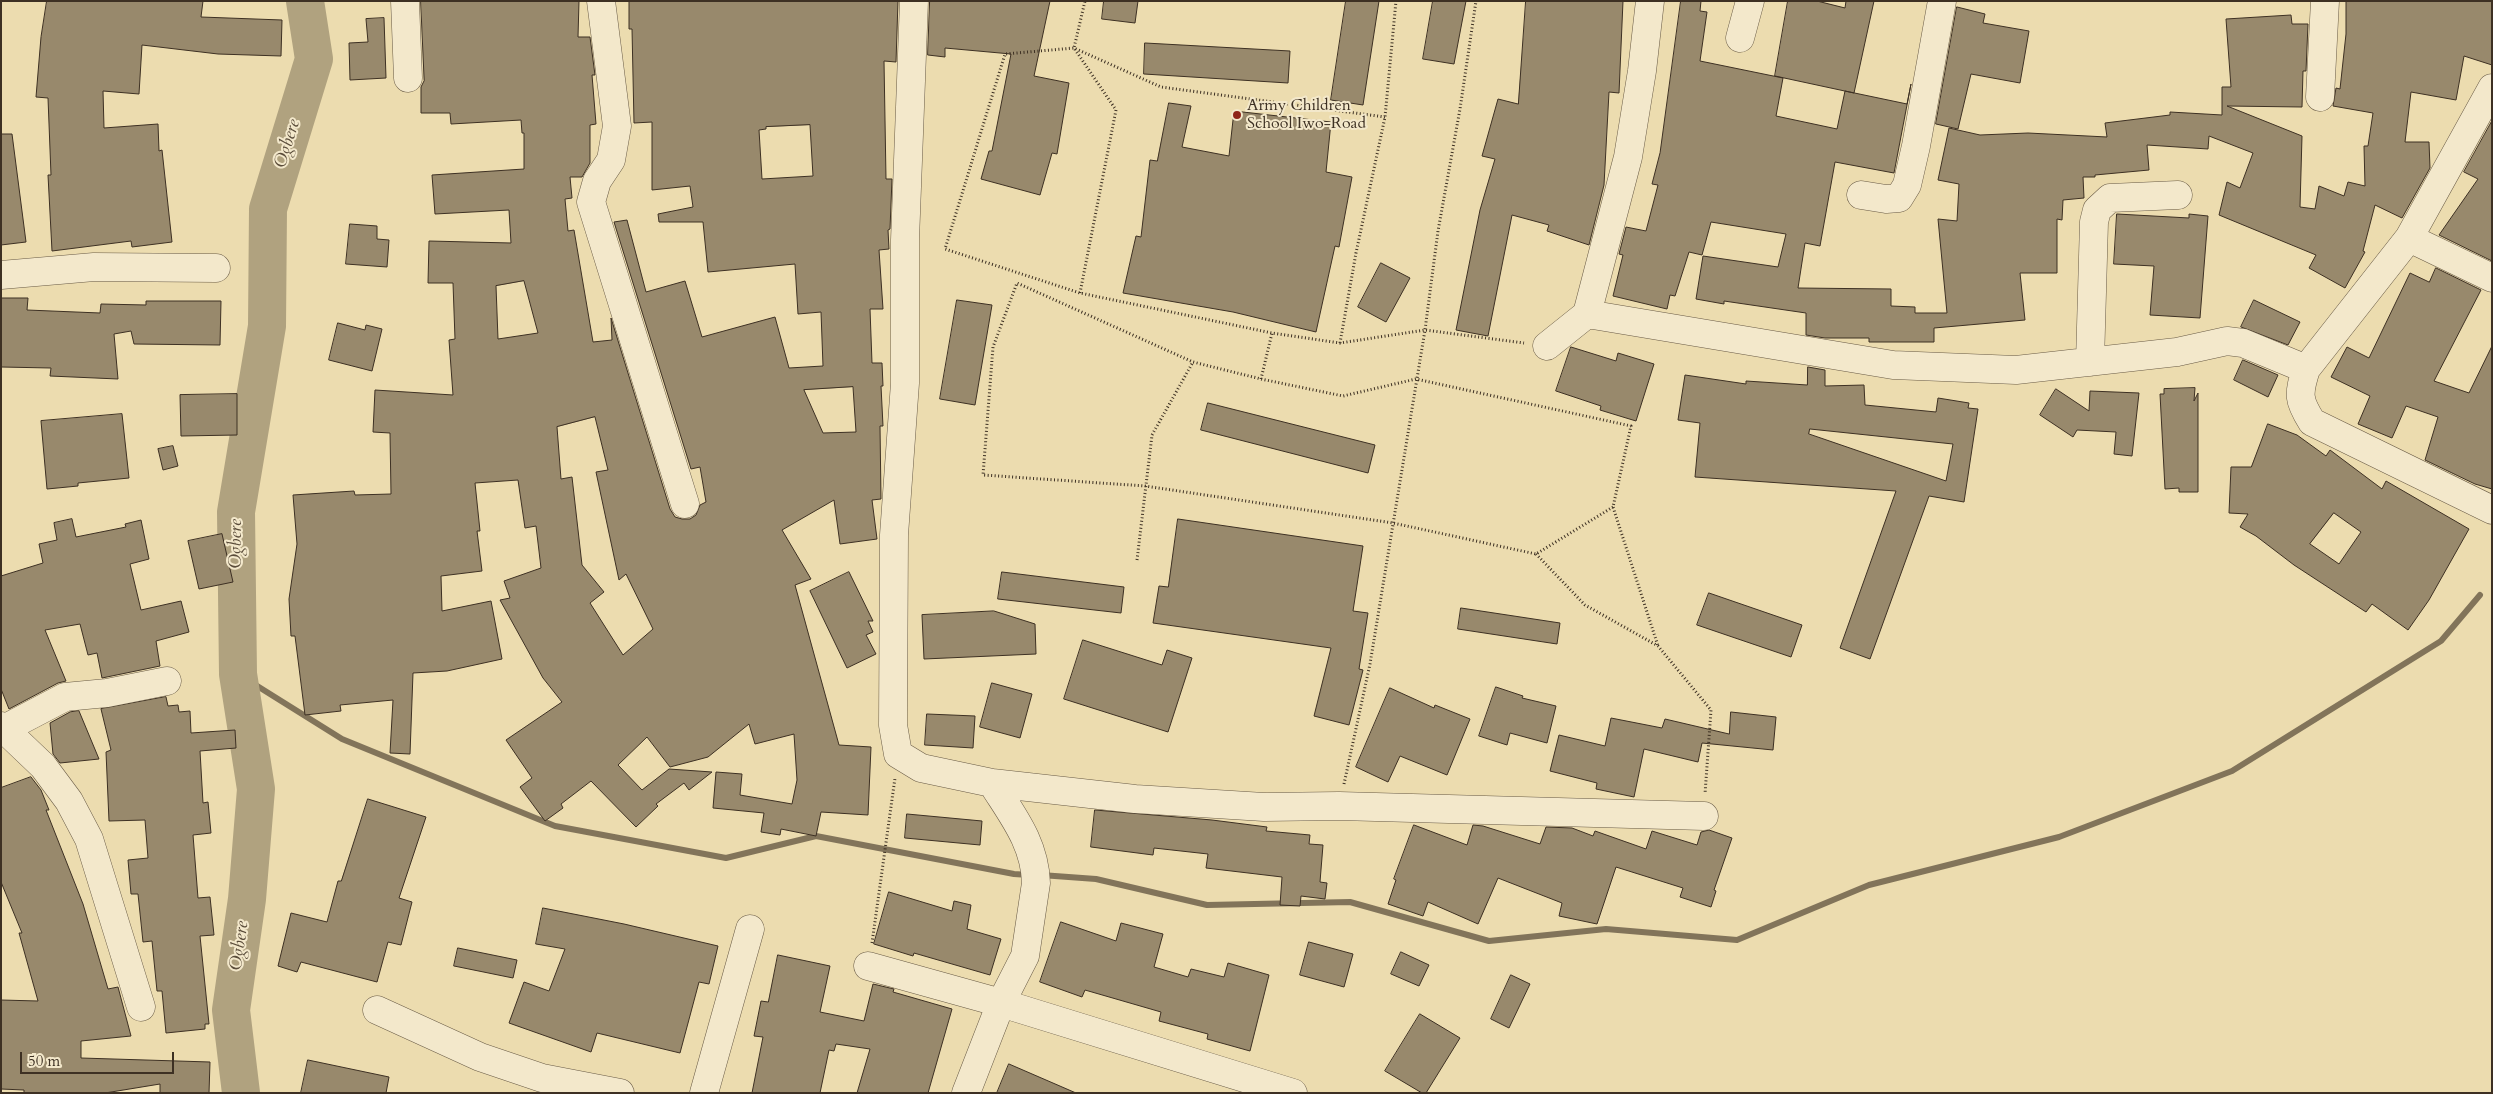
<!DOCTYPE html>
<html>
<head>
<meta charset="utf-8">
<style>
  body { margin:0 }
  #map { position:relative; width:2493px; height:1094px; overflow:hidden; background:#ecdcaf; font-family:Cardo,serif }
  canvas { display:block }
  .frame { position:absolute; inset:0; border:2px solid #3d3023; pointer-events:none }
  .scale { position:absolute; left:20px; top:1052px; width:154px; height:22px; box-sizing:border-box; border:2px solid #3d3023; border-top:0; padding-left:6px; font-size:15px; line-height:18px; white-space:nowrap; color:#3d3023; -webkit-text-stroke:4px #f3e8cb; paint-order:stroke }
</style>
</head>
<body>
<div id="map">
<canvas width="2493" height="1094"></canvas>
<div class="frame"></div>
<div class="scale">50 m</div>
</div>
<script>
const c = document.querySelector('canvas').getContext('2d');
c.lineJoin = 'round';
function strokePath(path, color, width, dash) { c.strokeStyle = color; c.lineWidth = width; c.lineCap = dash ? 'butt' : 'round'; c.setLineDash(dash || []); c.stroke(path); }
function paint(path, color) { c.fillStyle = color; c.fill(path, 'evenodd'); }
function write(font, color, halo, rows, align = 'center') {
  c.font = font + ' Cardo,serif'; c.lineWidth = 4; c.setLineDash([]); c.textBaseline = 'middle'; c.strokeStyle = halo; c.fillStyle = color; for (const [text, x, y, turn = 0] of rows) {
    c.save(); c.translate(x, y); c.rotate((+turn || 0) * Math.PI / 180); c.textAlign = isNaN(turn) ? turn : align; if (halo) c.strokeText(text, 0, 0); c.fillText(text, 0, 0); c.restore();
  }
}
strokePath(new Path2D(`
  M238 674 342 739 555 826 726 858 816 836 1014 874 1029 875
  M1041 875 1096 879 1207 905 1350 902 1489 941 1606 929 1737 940 1869 885 2059 837 2232 771 2441 641 2480 595`), '#82745a', 6);
strokePath(new Path2D(`
  M241 1093 231 1010 247 899 256 789 238 674 236 512 267 326 268 209 314 59 305 1`), '#b0a27f', 38);
const building = new Path2D(`
  M47 1H203L201 17 282 20 281 56 218 54 142 45 139 94 103 91 104 128 158 124 159 151 162 150 172 242 132 247 131 241 52 251 48 175H51L48 98 36 97 41 37Z
  M421 1H579L578 37H590L595 75H592L596 124 590 125V163L582 177H570L572 198 565 199 568 231 574 230 593 342 612 340 611 318 670 509 675 517 682 519H690L696 515 700 505 706 502 700 467 691 469 614 222 627 220 646 292 685 281 702 337 775 317 789 368 823 366 821 312 798 314 795 264 708 272 703 222H659L658 214 693 207 690 186 652 190V122L634 123 632 29H629V1H898L896 62 884 61 886 179H892L890 229 888 230 889 249 879 250 883 309H870L872 363H882L883 386H881L883 426H880L881 499 872 500 877 539 840 544 834 500 782 530 811 579 795 585 839 745 871 747 868 815 821 812 816 836 781 829 780 835 761 832 764 813 713 808 716 772 742 774 740 795 792 804 797 780 794 734 755 744 749 724 708 757 670 767 647 737 618 765 642 790 669 769 712 772 689 790 684 783 656 804 658 806 636 827 591 781 561 804 563 808 545 821 520 787 532 778 506 740 562 702 543 678 500 600 510 598 504 581 541 568 536 526 525 528 518 480 475 483 480 531H477L482 571 441 576 442 611 491 601 502 659 447 671 413 673 410 754 390 753 393 700 340 705 341 711 305 715 295 636H291L289 599 297 544 293 495 354 491 355 495 391 494 390 433 373 432 375 390 453 395 449 340 455 339 453 283H428L429 241 511 243 509 210 435 214 432 175 524 169V133H522L521 120 451 124 450 113H421V87L424 81ZM810 125 813 176 762 179 759 130 766 129V127ZM524 281 538 333 498 339 496 286ZM853 387 856 432 823 433 804 390ZM595 417 608 470 596 472 619 580 626 574 653 629 623 655 590 603 604 592 582 565 572 477 561 479 557 427Z
  M930 1H1050L1034 76 1069 83 1057 154 1052 153 1040 195 981 179 989 151H992L1011 54 945 48V57L928 55Z
  M1104 1H1138L1135 23 1102 19Z
  M1346 1H1379L1363 105 1331 100Z
  M1433 1H1466L1454 64 1423 59Z
  M1526 1H1623L1619 93 1609 92 1604 185 1589 245 1547 231 1549 225 1512 215 1488 336 1456 330 1480 210 1495 159 1482 156 1498 99 1518 104Z
  M1681 1H1701L1700 11 1707 12 1700 61 1783 78 1776 116 1837 129 1845 91 1907 104 1911 84 1894 173 1835 162 1820 246 1805 243 1798 288 1891 289V306L1915 307V313H1947L1938 219 1957 221 1959 184 1938 180 1949 128 1980 135 2028 133 2107 137 2105 123 2170 115V112L2222 115V87H2231L2226 19 2291 15 2292 24H2308L2306 71H2303L2302 107 2227 106 2302 136 2300 207 2315 209 2319 186 2344 196 2348 182 2365 186 2364 146H2368L2373 113 2333 106 2336 88 2340 89 2346 34V1H2492V65L2464 56 2456 100 2411 92 2405 142H2429L2430 168 2402 218 2375 205 2363 251 2365 252 2345 288 2309 268 2316 255 2219 215 2227 182 2240 188 2253 153 2209 136 2208 149 2147 145 2149 170 2095 175V177H2083L2084 198 2063 200 2062 220 2057 219V273H2020L2025 320 1934 328V342H1869V338H1825L1806 335V313L1724 301V304L1696 299 1703 256 1778 267 1786 234 1711 222 1702 255 1689 252 1675 296 1670 295 1667 309 1613 296 1623 255 1619 254 1626 227 1646 231 1658 185 1652 184 1660 153Z
  M1788 1H1817L1845 8 1846 1H1874L1854 93 1775 76Z
  M1957 7 1985 14 1983 23 2029 31 2020 83 1971 74 1958 129 1936 124Z
  M384 18 386 78 350 80 349 43 368 42 366 19Z
  M1145 43 1290 51 1288 83 1144 74Z
  M1169 103 1191 106 1182 147 1229 156 1234 111 1331 122 1326 172 1352 177 1339 247 1335 246 1316 332 1233 312 1123 293 1136 236 1141 237 1150 160 1157 161Z
  M2492 121V261L2439 235 2478 179 2464 172Z
  M1 134H12L26 242 1 245Z
  M2117 214 2189 218V214L2208 216 2200 318 2150 315 2154 266 2114 264Z
  M350 224 377 226V239L389 240 387 267 346 264Z
  M1381 263 1410 278 1386 322 1358 307Z
  M2436 268 2481 290 2434 381 2469 393 2492 346V489L2475 484 2425 460 2438 417 2406 406 2392 438 2358 424 2370 396 2331 377 2347 347 2369 358 2410 273 2429 282Z
  M1 298H28L27 310 100 313 101 304 146 305V301H221L220 345 134 344 131 331 114 334 118 379 50 376 51 368 1 367Z
  M957 300 992 305 975 405 940 399Z
  M2254 300 2300 322 2288 345 2241 327Z
  M338 323 365 330 366 325 382 329 372 371 329 360Z
  M1571 347 1616 361 1618 353 1654 364 1636 421 1600 410 1601 406 1556 391Z
  M2243 360 2278 375 2268 397 2234 380Z
  M1808 367 1825 370V386L1864 385 1865 405 1936 412 1938 398 1969 403 1968 408 1978 409 1964 502 1929 496 1870 659 1840 648 1896 491 1695 477 1700 423 1678 420 1685 375 1746 384V381L1807 385ZM1810 429 1953 444 1946 481 1809 434Z
  M2195 388 2194 401 2198 393V492H2179V488L2165 489 2160 394H2164V389Z
  M2056 389 2089 411 2090 391 2139 393 2132 456 2114 454 2116 432 2077 430 2073 437 2040 415Z
  M237 394V435L181 436 180 395Z
  M1208 403 1375 445 1368 473 1201 430Z
  M122 414 129 478 78 483V486L47 489 41 421Z
  M2268 424 2297 435 2326 456 2330 450 2382 489 2386 481 2469 529 2429 600 2408 630 2372 604 2366 612 2294 565 2256 536 2240 527 2248 514 2229 513 2231 467H2251ZM2334 513 2361 532 2339 564 2310 544Z
  M173 446 178 466 163 470 158 449Z
  M72 519 76 537 126 527 125 524 141 520 149 559 130 564 141 610 181 601 189 632 156 641 160 666 102 678 97 653 88 655 80 624 45 630 66 681 58 683 9 709 1 689V576L43 563 39 544 57 540 54 523Z
  M1178 519 1363 546 1353 611 1368 613 1359 669 1363 670 1349 725 1314 716 1331 648 1153 623 1159 586 1168 587Z
  M222 534 233 582 199 589 188 541Z
  M849 572 873 621H868L873 632 866 635 876 654 847 668 810 591Z
  M1002 572 1124 587 1121 613 998 599Z
  M1709 593 1802 625 1791 657 1697 625Z
  M1461 608 1560 623 1557 644 1458 629Z
  M994 611 1035 624 1036 654 924 659 922 615Z
  M1083 640 1162 665 1167 650 1192 658 1168 732 1064 699Z
  M992 683 1032 694 1020 738 980 727Z
  M1496 687 1523 696 1522 698 1556 706 1547 743 1510 733 1507 745 1479 736Z
  M1390 688 1434 708 1435 705 1470 719 1447 775 1400 756 1388 782 1356 767Z
  M166 697 168 706 178 705 179 712 190 711 191 733 235 730 236 748 200 751 203 803 208 802 211 833 193 835 198 898 210 897 214 935 200 936 209 1024H205V1029L166 1033 162 991H157L152 941 143 942 138 894H131L128 860 148 858 145 820 109 821 106 752 111 750 101 709Z
  M79 711 99 759 60 763 53 754 50 723 70 712Z
  M1731 712 1776 717 1773 750 1702 743 1698 762 1644 749 1634 797 1596 789 1597 783 1550 771 1559 735 1605 746 1611 718 1662 728 1665 719 1729 734Z
  M927 714 975 716 973 748 925 745Z
  M31 777 41 790 49 810H46L83 904 108 989 118 987 131 1036 81 1041V1058L210 1062 209 1093H160V1084L105 1093H24V1090L1 1089V1000L38 1001 19 933H22L1 882V788Z
  M368 799 426 817 399 898 412 902 401 945 388 942 377 982 301 962 297 972 278 966 291 913 327 922 338 881H341Z
  M1095 810 1212 820 1267 827 1266 831 1310 835 1309 844 1323 845 1320 882 1327 883 1325 899 1301 896 1300 906 1280 905 1282 877 1206 868 1208 854 1154 848 1153 855 1091 847Z
  M907 814 982 821 980 845 905 838Z
  M1414 825 1467 845 1473 825 1483 826 1540 844 1546 827 1572 828 1593 836 1595 831 1646 849 1652 831 1697 845 1701 832 1709 830 1732 838 1714 890 1716 891 1711 907 1680 897 1683 888 1616 867 1597 924 1559 916 1562 903 1498 878 1478 924 1428 902 1423 916 1388 904 1396 880 1394 879Z
  M889 892 952 911 954 901 971 905 967 929 1001 939 990 975 914 953 913 956 874 944Z
  M543 908 624 924 718 946 709 984 699 982 680 1053 597 1033 591 1052 509 1023 524 982 549 991 565 949 536 944Z
  M1061 922 1116 941 1121 923 1163 934 1154 967 1188 977 1191 969 1224 977 1228 963 1269 975 1250 1051 1207 1039 1208 1034 1159 1021 1161 1012 1085 990 1082 997 1040 982Z
  M1309 942 1353 954 1344 987 1300 975Z
  M458 948 517 960 513 978 454 966Z
  M1401 952 1429 965 1419 986 1391 974Z
  M778 955 830 966 820 1012 864 1021 873 984 894 989 893 992 952 1009 928 1093H857L870 1049 836 1044 834 1051 829 1050 820 1093H752L763 1037 754 1036 761 1001 768 1002Z
  M1511 975 1530 984 1509 1028 1491 1019Z
  M1420 1014 1460 1038 1426 1093H1422L1385 1071Z
  M308 1060 389 1077 386 1093H301Z
  M1009 1064 1076 1093H997Z`);
paint(building, '#98896c');
strokePath(building, '#3d3023', 1);
const minor = new Path2D(`
  M405 1 408 78
  M601 1 617 126 611 160 597 181 591 202 685 504
  M914 1 905 240V383L894 535 893 725 898 754 921 768 992 783 1135 799 1264 807 1339 806 1704 816
  M1740 38 1750 1
  M2492 88 2409 238 2306 369C2298 394 2298 400 2312 422L2492 510
  M2320 97 2325 1
  M1861 195 1886 199 1899 198 1907 185 1916 146 1942 1
  M2409 238 2492 278
  M1 275 94 267 216 268
  M1587 314 1893 365 2016 370 2177 352 2227 341 2243 343 2306 369
  M1547 346 1587 314 1628 157 1642 71 1650 1
  M2090 362 2094 222 2097 210 2110 198 2178 195
  M1 726 43 766 69 801 89 839 141 1007
  M4 729 65 697 107 693 167 681
  M868 966 1001 1003 1293 1093
  M377 1010 480 1057 542 1078 620 1093
  M704 1093 750 929
  M966 1093 1001 1003 1025 956 1036 883C1035 843 1012 815 992 783`);
strokePath(minor, '#695b46', 29);
strokePath(new Path2D(`
  M1385 117 1161 87 1074 48 1005 54 945 249 1080 293 1272 333 1340 343 1425 330 1524 343
  M1080 293 1116 110 1074 48 1085 1
  M1340 343 1356 253 1385 117 1396 1
  M1261 379 1272 333
  M1613 507 1536 554 1393 523 1145 486 983 475 993 347 1017 283 1193 362 1261 379 1343 396 1416 379 1631 426 1613 507 1658 646
  M1536 554 1585 605 1658 646 1711 710 1705 794
  M1137 560 1152 435 1193 362
  M1344 784 1370 664 1425 330 1438 231 1460 109 1476 1
  M872 943 895 778`), '#3d3023', 3, [1, 2.5]);
strokePath(minor, '#f3e8cb', 28);
for (const [x, y, r, color] of [
  [1237,115,5,"#8f2418"]
]) { const dot = new Path2D(); dot.arc(x, y, r, 0, 2 * Math.PI); c.fillStyle = color; c.fill(dot); strokePath(dot, '#f3e8cb', 2); }
write('16px', '#3d3023', '#f3e8cb', [
  ["Army Children",1247,106],
  ["School Iwo-Road",1247,124]
], 'left');
write('italic 18px', '#5a4c3a', '#f3e8cb', [
  ["Ogbere",288,144,-73],
  ["Ogbere",237,544,-90],
  ["Ogbere",240,946,-82]
]);
</script>
</body>
</html>
